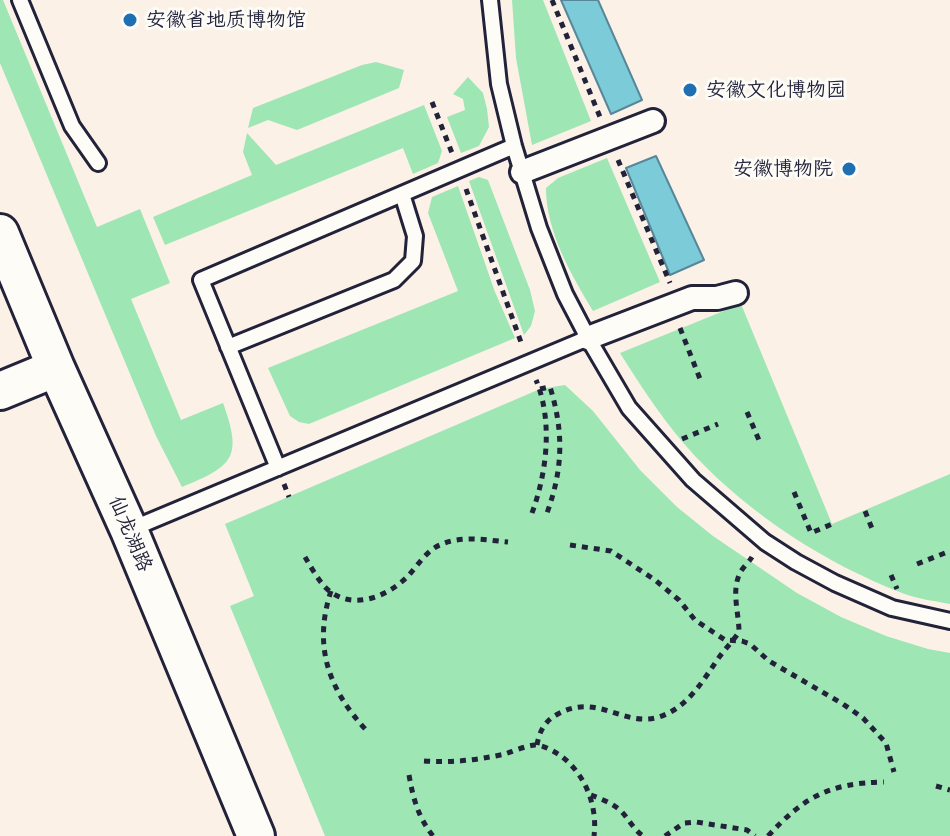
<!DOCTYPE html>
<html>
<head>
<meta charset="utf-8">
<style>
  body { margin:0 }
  canvas { display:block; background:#fbf1e6 }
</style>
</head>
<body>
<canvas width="950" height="836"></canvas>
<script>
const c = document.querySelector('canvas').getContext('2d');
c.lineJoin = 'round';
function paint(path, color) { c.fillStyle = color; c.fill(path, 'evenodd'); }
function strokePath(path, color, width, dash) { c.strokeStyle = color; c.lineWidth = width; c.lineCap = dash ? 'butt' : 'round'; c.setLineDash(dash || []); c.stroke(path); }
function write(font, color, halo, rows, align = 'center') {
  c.font = font + ' "Playpen Sans","LXGW WenKai TC",sans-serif'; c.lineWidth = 6; c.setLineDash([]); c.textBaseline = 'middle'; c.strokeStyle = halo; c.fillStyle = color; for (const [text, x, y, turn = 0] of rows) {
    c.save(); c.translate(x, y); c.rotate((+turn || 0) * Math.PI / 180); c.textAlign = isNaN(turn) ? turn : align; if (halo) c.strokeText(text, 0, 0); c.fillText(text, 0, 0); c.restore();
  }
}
paint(new Path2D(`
  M0 0H3L97 227 140 209 170 283 131 299 181 420 223 403C243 458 233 466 182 487L156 436 0 63Z
  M512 0H543L591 121 532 145 516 58Z
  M376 62 404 70 399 88 297 130 268 120 248 128 253 108 362 65Z
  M468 77 483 93 487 109 489 127 479 146 461 153 447 117 465 110 463 99 453 94Z
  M424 105 442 151 438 163 413 174 403 148 165 245 153 217 252 175 243 152 247 133 276 165Z
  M607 158 660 282 593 311C571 274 546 232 546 188L558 178Z
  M479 177 488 180 530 290 535 311 531 326 524 335 469 181Z
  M458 186 495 292 515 338 309 424 299 422 290 416 268 368 458 291 428 213 432 197Z
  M741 304 832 524 950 474V604C935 601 917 599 902 593 825 563 752 516 695 456 666 425 642 388 620 353Z
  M565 385 593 411 640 470 677 507 713 536 797 593 841 617 886 636 928 649 950 653V836H325L230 606 254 596 225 524 540 389Z`), '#9ee6b4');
const water = new Path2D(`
  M561 0H598L642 100 611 114Z
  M656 156 704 260 670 275 626 168Z`);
paint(water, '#7ccbd8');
strokePath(water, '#588799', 2);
const service = new Path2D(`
  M20 0 72 126 98 163
  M490 0 499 84 514 146 539 228 565 294 588 338 629 408 693 480 765 542 796 562 835 583 892 608 950 621
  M228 347 394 280 413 261 415 236 402 194
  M278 468 201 280 514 146
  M129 530 588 338`);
const pedestrian = new Path2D(`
  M522 172 653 121
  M588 338 692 298H717L736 293`);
const tertiary = new Path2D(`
  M0 233 56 368 129 530 256 836
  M0 391 56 368`);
strokePath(service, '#22223b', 20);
strokePath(pedestrian, '#22223b', 28);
strokePath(tertiary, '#22223b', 42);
strokePath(new Path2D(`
  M552 0 600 117
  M432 102 452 153
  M618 160 670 283
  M466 189 522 345
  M680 328 700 379
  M540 389 550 387C564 432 563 469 547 513
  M747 412 761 445
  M682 439 718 424
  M284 484 289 497
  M794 492 811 533 832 524
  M865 511 873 531
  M532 513C547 472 553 421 536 380
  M570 545 611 551 655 580 679 600 695 620 725 640 742 641 750 644 769 661 843 704 863 718 886 743 894 772
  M305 557C311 567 318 580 326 588 351 612 388 597 409 575 418 565 427 550 440 545 460 535 486 540 508 542
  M917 564 950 551
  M891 575 897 589
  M331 591C313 646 328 689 367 731
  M537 745C539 732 545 721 556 715 597 691 622 728 659 717 689 707 703 680 720 656 726 648 733 641 739 632 739 613 731 591 740 573 743 567 749 562 752 557
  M424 761C452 763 477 760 505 754 514 751 525 746 535 745 542 745 552 750 558 754 584 771 598 805 594 836
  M409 775C413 798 418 817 433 836
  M936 786 950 790
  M591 795C601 799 612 803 621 811 629 819 633 829 643 836
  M665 836 684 823 696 822 747 830 755 836
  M768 836C804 797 829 783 884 782`), '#22223b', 5, [6, 6]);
strokePath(service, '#fdfcf7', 14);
strokePath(pedestrian, '#fdfcf7', 22);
strokePath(tertiary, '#fdfcf7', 36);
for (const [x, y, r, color] of [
  [130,20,8,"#1f6fb2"],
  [690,90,8,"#1f6fb2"],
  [849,169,8,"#1f6fb2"]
]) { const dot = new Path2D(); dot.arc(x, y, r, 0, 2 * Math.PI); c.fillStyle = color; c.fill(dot); strokePath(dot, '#fdfcf7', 3); }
write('20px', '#22223b', '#fdfcf7', [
  ["安徽省地质博物馆",146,20],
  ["安徽文化博物园",706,90],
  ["安徽博物院",833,169,"right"]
], 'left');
write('20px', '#22223b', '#fdfcf7', [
  ["仙龙湖路",130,534,67]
]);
</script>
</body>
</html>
